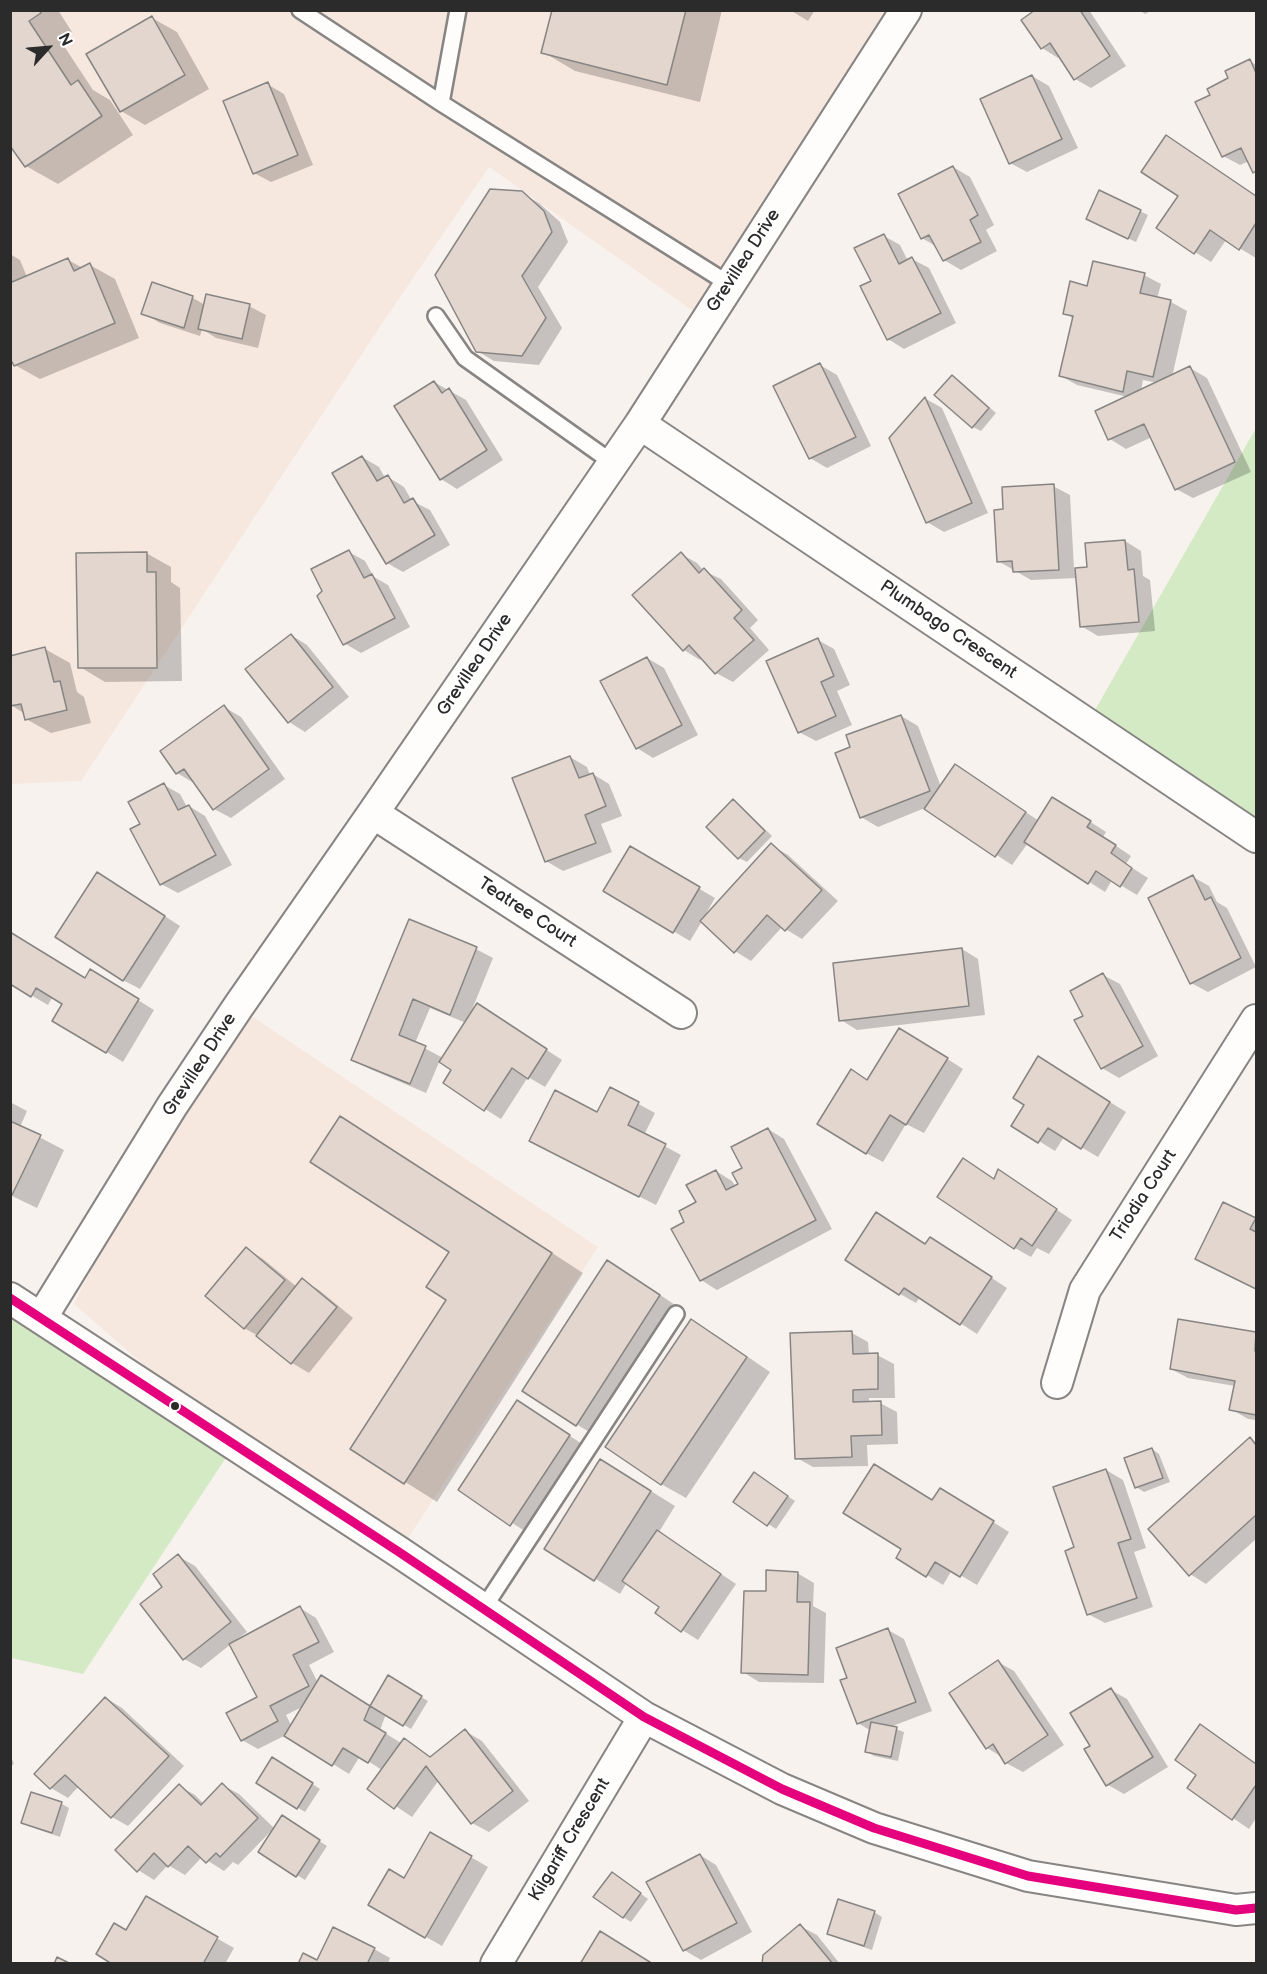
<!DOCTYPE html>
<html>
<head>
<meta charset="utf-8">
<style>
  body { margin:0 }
  #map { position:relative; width:1267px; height:1974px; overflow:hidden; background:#f8f2ee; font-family:"Balsamiq Sans",sans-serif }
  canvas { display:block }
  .frame { position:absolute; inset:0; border:12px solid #2b2b2b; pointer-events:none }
  .north { position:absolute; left:18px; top:18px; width:60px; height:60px; -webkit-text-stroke:4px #fff; paint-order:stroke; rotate:64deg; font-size:16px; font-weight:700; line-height:24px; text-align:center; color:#2b2b2b }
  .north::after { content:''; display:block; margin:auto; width:21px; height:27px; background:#2b2b2b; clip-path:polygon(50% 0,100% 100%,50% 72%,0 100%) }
</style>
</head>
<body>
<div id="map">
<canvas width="1267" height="1974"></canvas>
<div class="frame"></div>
<div class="north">N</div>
</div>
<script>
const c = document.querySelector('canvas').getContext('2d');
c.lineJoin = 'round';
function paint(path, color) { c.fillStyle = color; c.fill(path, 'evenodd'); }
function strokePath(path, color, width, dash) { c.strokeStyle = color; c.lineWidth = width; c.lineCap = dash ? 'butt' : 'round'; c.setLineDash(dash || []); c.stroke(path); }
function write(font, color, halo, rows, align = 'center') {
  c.font = font + ' "Balsamiq Sans",sans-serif'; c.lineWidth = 4.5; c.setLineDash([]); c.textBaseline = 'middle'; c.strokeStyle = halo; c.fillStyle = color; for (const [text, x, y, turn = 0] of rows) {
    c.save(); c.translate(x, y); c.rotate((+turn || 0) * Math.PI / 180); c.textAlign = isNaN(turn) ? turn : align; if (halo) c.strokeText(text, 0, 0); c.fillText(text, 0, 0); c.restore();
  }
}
paint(new Path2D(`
  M10 11H906L706 320 489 167 383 322 81 781 11 784Z
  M238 1007 598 1247 399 1552 235 1444 74 1304 172 1106Z`), '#f7e8df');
paint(new Path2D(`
  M1256 428V837L1087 724Z
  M10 1298 235 1444 83 1674 11 1658Z`), '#d3eac5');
paint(new Path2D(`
  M10 10H58L72 32 60 40 93 90 110 100 133 135 58 184 26 166Z
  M553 10H722L700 102 575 71 543 52Z
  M790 10H815L808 21Z
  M1038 10H1089L1126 66 1091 88 1075 79 1060 56 1058 58 1042 48Z
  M1139 10H1153L1145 14Z
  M152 18 177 32 209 89 145 125 121 111Z
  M1250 61 1256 65V173L1249 161 1240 165 1223 156 1212 96Z
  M1032 76 1049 86 1078 148 1027 172 1010 163Z
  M267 84 284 94 313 165 271 182 254 173Z
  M1167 137 1256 196V258L1226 240 1211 262 1195 252Z
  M953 167 970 177 994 225 986 230 997 251 961 270 944 260 937 247 922 238Z
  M1100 192 1148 215 1136 242 1095 223Z
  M521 193 539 203 560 222 568 242 538 287 562 328 539 365 494 361 477 351Z
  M884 236 900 245 908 261 912 259 929 268 956 323 904 349 888 339 873 282Z
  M10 254 20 260 27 277 68 260 83 268 90 265 115 279 139 338 40 379 15 365 10 354Z
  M1144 275 1161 284 1157 299 1171 302 1187 311 1172 377 1190 368 1207 378 1251 472 1193 498 1176 489 1152 437 1126 449 1110 439 1128 397 1077 385 1061 376 1074 319 1064 313 1088 288ZM1143 380 1158 383 1141 391Z
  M153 284 193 298 205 305 249 306 266 315 258 348 216 338 202 329 200 336 160 323 143 313Z
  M820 365 837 375 871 446 827 468 810 458Z
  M952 377 960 381 996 413 981 431 973 427 936 395Z
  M434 382 466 400 503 460 457 489 441 479Z
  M926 399 942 408 988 513 944 532 927 522Z
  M362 457 379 467 385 478 388 477 404 487 412 501 430 510 450 545 403 572 387 563Z
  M1053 486 1070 495 1074 569 1089 568 1125 541 1141 551 1143 576 1150 580 1155 631 1098 636 1081 626 1077 578 1031 580 998 561 1005 510Z
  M349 552 365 561 374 577 388 585 410 627 361 653 344 643Z
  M146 553 171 567V582L180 588 182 681 105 682 80 667Z
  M681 554 697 563 704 571 721 579 758 620 750 628 769 650 733 682 716 673 702 657 700 660 684 650Z
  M291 635 307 645 349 697 305 732 289 722Z
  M818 640 834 649 850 685 837 691 852 725 816 741 799 732Z
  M45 649 70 663 77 692 84 697 91 723 51 733 26 719 25 714 11 705Z
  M647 658 664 668 698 735 653 758 637 748Z
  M224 707 241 717 285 779 231 818 214 809 194 783 177 773Z
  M901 716 918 726 941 787 971 775 1039 821 1069 808 1106 832 1103 837 1131 856 1126 864 1148 878 1137 895 1112 880 1105 892 1028 843 1012 865 925 808 878 827 861 817 852 748Z
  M570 757 587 767 590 775 593 774 609 784 622 816 601 824 612 852 563 871 546 861Z
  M164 785 180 794 187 807 189 806 205 816 232 865 178 893 161 884 142 825Z
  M733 801 741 806 772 836 747 862 739 858Z
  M771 845 788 855 838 901 802 939 782 927 751 961 735 951 702 921 690 941 605 891 630 848 715 898 704 917Z
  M1193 877 1209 886 1217 902 1227 908 1256 967 1208 992 1191 983Z
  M114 883 180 926 140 989 123 980Z
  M409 921 476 949 493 958 471 1012 493 1015 562 1060 545 1087 528 1077 501 1119 485 1109 453 1069 440 1060 426 1093 370 1069 353 1060ZM430 1008 466 1023 443 1058 415 1043Z
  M962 949 978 959 985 1015 857 1030 841 1020Z
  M1103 975 1120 984 1158 1056 1119 1078 1102 1068 1085 1016Z
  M86 980 107 981 154 1010 123 1062 54 1020 64 1003 53 996 48 1005 10 983Z
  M916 1039 963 1069 924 1133 906 1124 883 1162 866 1153 868 1081Z
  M1055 1068 1126 1112 1098 1157 1064 1137 1055 1151 1013 1125Z
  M611 1089 655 1113 644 1135 681 1155 656 1205 548 1150 598 1114Z
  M10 1102 27 1111 20 1127 64 1150 37 1208 10 1195Z
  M340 1118 372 1136 583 1273 437 1502 353 1449 448 1299 451 1252Z
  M768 1129 784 1139 832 1229 717 1290 701 1280 687 1222 716 1171 732 1181 736 1187 740 1185 744 1169Z
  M964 1160 996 1180 999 1171 1072 1220 1049 1254 1037 1248 1031 1257 1015 1248Z
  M1224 1204 1256 1220V1289L1214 1267Z
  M926 1245 946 1248 1007 1288 977 1334 920 1297 916 1303 900 1294Z
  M247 1249 263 1259 297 1287 302 1280 319 1290 353 1318 309 1373 292 1363 260 1337 244 1328Z
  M632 1276 684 1311 601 1439 576 1424Z
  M1179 1320 1256 1334V1420L1248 1419 1231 1409 1235 1386 1188 1378 1171 1369Z
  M691 1321 716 1335 770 1372 686 1498 661 1484Z
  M852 1333 868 1342 869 1355H877L894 1364 895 1398H869V1403H880L897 1412 898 1444 867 1445 868 1466 813 1467 797 1458Z
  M518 1402 593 1451 536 1538 460 1490Z
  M1250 1439 1256 1443V1539L1206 1584 1190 1574Z
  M1152 1449 1159 1454 1170 1482 1144 1492 1136 1487Z
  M1106 1470 1123 1480 1146 1548 1134 1552 1153 1607 1105 1623 1088 1614 1076 1548Z
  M625 1475 675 1506 659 1532 736 1584 698 1640 682 1630 662 1606 627 1582 620 1594 546 1548Z
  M762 1478 795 1501 776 1529 735 1502Z
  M956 1499 1009 1532 977 1585 952 1570 943 1585 927 1575 932 1502Z
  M178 1556 195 1566 247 1632 237 1639 238 1641 300 1608 316 1618 334 1652 309 1665 318 1683 338 1687 371 1707 388 1677 428 1701 411 1729 386 1714 380 1730 401 1743 404 1740 432 1758 465 1731 482 1741 529 1801 489 1832 472 1823 439 1780 412 1817 369 1788 382 1770 360 1756 349 1774 286 1735 258 1749 242 1740 259 1698 231 1644 201 1668 184 1659 165 1587ZM304 1706 292 1727 286 1715Z
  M797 1573 814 1583 813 1606 826 1613 824 1683 759 1682 743 1672 767 1593Z
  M888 1630 904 1639 932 1711 890 1727 904 1732 898 1761 874 1756 867 1752 871 1731 858 1723 849 1679Z
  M998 1662 1014 1671 1064 1745 1023 1772 1006 1763 1002 1757 987 1748Z
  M1111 1690 1127 1699 1168 1767 1124 1794 1108 1785 1092 1747Z
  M106 1698 122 1708 184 1766 128 1826 112 1817 79 1786 68 1798 51 1788 36 1774Z
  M1201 1726 1256 1763V1818L1249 1829 1189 1788 1198 1774Z
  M10 1754 14 1764 10 1766Z
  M281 1763 320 1789 305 1812 258 1783Z
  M222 1785 239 1794 274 1828 238 1865 233 1862 224 1871 202 1857 185 1875 168 1865 154 1880 138 1870 179 1786 195 1795 204 1804Z
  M32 1794 62 1804 69 1808 60 1837 31 1827 23 1823Z
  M290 1822 327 1846 305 1880 260 1852Z
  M431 1834 488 1867 442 1946 370 1905 405 1880Z
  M700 1855 716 1865 752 1932 701 1960 684 1950Z
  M620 1878 648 1899 631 1922 623 1917Z
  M146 1898 234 1948 225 1964H115L127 1932Z
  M874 1912 882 1917 872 1950 837 1938 829 1934Z
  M800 1926 817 1935 840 1964H763Z
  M374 1949 390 1958 388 1964H299L318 1962Z`), '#0003');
const building = new Path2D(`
  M10 10H39L41 13 29 21 71 85 78 80 102 116 25 167 10 146Z
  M552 10H686L667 85 541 53Z
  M1035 10H1080L1110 56 1074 80 1050 43 1041 49 1021 20Z
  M152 16 185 75 120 112 86 54Z
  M1250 59 1256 73V171L1253 173 1241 148 1222 157 1195 102 1210 95 1207 89 1228 78 1225 71Z
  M1032 75 1062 139 1009 164 980 99Z
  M268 82 298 155 253 174 223 101Z
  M1166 135 1256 196V223L1239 250 1210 230 1194 254 1156 228 1178 196 1141 172Z
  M953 166 978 215 970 220 981 242 943 261 929 235 921 239 898 194Z
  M490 189 522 191 544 211 552 232 522 276 546 318 522 356 476 352 435 275Z
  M1099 190 1141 210 1128 239 1086 219Z
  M884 234 899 264 912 257 941 313 887 340 860 286 871 281 854 248Z
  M68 258 74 271 90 263 115 323 14 366 10 358V279L12 282Z
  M1093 261 1145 273 1140 293 1171 300 1153 377 1127 371 1123 392 1059 376 1073 316 1063 314 1070 281 1087 286Z
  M152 282 193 296 184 328 141 314Z
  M206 294 250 304 242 339 198 329Z
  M820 363 856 437 809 459 773 386Z
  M1190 366 1235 462 1175 490 1144 424 1108 440 1095 411Z
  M952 375 989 408 972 428 934 395Z
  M434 381 442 393 449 388 487 450 440 480 394 406Z
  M925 397 972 503 926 523 889 438Z
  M362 456 377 481 388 475 404 503 413 498 435 535 386 564 332 473Z
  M1054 484 1059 570 1013 572 1012 561 997 562 994 510 1003 509 1002 487Z
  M1125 540 1128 570 1134 569 1139 622 1080 627 1075 568 1087 567 1085 543Z
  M349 550 364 578 372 574 395 618 343 645 317 596 322 591 311 569Z
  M147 552V572H156L157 668H78L76 553Z
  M681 552 699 573 704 568 742 610 734 618 754 640 715 674 689 645 683 651 632 595Z
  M291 634 333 687 288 723 245 669Z
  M818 638 834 676 821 682 836 716 798 733 766 661Z
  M45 647 54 682 60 681 67 710 25 720 21 704 10 706V656Z
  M647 657 682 725 636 749 600 681Z
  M224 705 269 769 213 810 184 769 176 774 160 751Z
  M901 715 930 791 860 818 835 753 850 747 846 735Z
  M570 756 579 778 593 773 606 806 585 815 596 843 545 862 512 778Z
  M955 764 1026 812 995 857 924 809Z
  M164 783 178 810 189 805 216 855 160 885 130 829 140 824 128 802Z
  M1052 797 1091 821 1087 827 1116 845 1111 853 1132 868 1120 887 1096 871 1088 884 1024 842Z
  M733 799 765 831 738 859 706 827Z
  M771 843 822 890 785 931 767 915 734 953 700 921Z
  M630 846 700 887 673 933 603 891Z
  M97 872 165 916 123 981 55 937Z
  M1193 875 1205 900 1211 897 1241 958 1190 984 1148 898Z
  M409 919 477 947 450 1015 413 999 399 1035 426 1046 410 1084 351 1060Z
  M10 932 85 978 90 969 139 999 106 1053 52 1021 62 1004 36 988 31 997 10 984Z
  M962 948 969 1006 839 1021 833 963Z
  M1103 973 1143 1046 1101 1069 1074 1020 1083 1016 1070 991Z
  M477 1003 547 1049 528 1079 512 1068 484 1111 443 1083 451 1070 439 1062Z
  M899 1028 948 1058 906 1125 890 1115 866 1154 817 1124 851 1069 867 1080Z
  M1038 1056 1110 1102 1081 1149 1048 1128 1038 1143 1011 1126 1024 1105 1013 1098Z
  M610 1087 639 1102 628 1125 666 1144 639 1197 529 1141 555 1090 597 1112Z
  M340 1116 552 1253 404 1484 350 1449 446 1300 426 1287 449 1252 310 1162Z
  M10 1121 41 1135 12 1195 10 1194Z
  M768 1128 816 1220 700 1281 671 1229 684 1222 679 1211 696 1202 686 1185 716 1170 726 1190 738 1184 732 1173 742 1168 731 1147Z
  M963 1158 994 1179 998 1169 1057 1209 1032 1246 1021 1238 1014 1249 937 1197Z
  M1223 1202 1256 1218 1250 1229 1256 1232V1289L1195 1259Z
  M876 1212 925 1244 930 1237 992 1277 960 1325 904 1288 899 1295 845 1260Z
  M246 1247 285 1280 244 1329 205 1296Z
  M607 1260 660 1295 576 1426 522 1391Z
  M302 1278 337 1307 291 1364 256 1336Z
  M691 1319 747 1357 661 1485 605 1447Z
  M1178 1319 1256 1332 1255 1351H1256V1415L1229 1410 1235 1381 1170 1369Z
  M852 1331 853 1354 878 1353V1389L853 1390V1402L881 1401 882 1435 851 1436 852 1457 795 1459 790 1333Z
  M517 1400 570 1435 510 1526 458 1490Z
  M1250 1437 1256 1445V1515L1189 1576 1148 1529Z
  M1152 1448 1163 1478 1135 1488 1124 1458Z
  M600 1459 651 1491 594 1581 544 1549Z
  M874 1464 932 1500 940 1488 994 1521 960 1577 935 1562 926 1577 896 1558 901 1549 843 1513Z
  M1106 1469 1131 1539 1118 1543 1137 1598 1087 1615 1065 1551 1074 1547 1053 1487Z
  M754 1472 788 1496 767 1526 733 1502Z
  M657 1530 721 1574 681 1632 655 1613 659 1607 622 1581Z
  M178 1554 231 1622 183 1660 140 1604 162 1587 153 1574Z
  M766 1570 798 1572 797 1602H810L808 1675 741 1673 744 1591H766Z
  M300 1606 319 1642 293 1655 309 1686 270 1706 278 1721 241 1741 226 1713 257 1697 229 1644Z
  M888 1628 916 1702 857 1724 840 1680 847 1678 836 1648Z
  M998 1660 1048 1735 1005 1764 993 1744 986 1749 949 1693Z
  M321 1675 370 1706 364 1720 386 1733 368 1763 343 1748 332 1766 284 1736Z
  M388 1675 422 1696 403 1726 370 1706Z
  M1111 1688 1153 1757 1106 1786 1084 1749 1090 1746 1070 1713Z
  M105 1697 169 1756 111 1818 65 1775 50 1789 34 1774Z
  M871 1722 897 1727 891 1757 865 1752Z
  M1200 1724 1256 1764V1785L1232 1820 1187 1788 1196 1775 1175 1760Z
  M465 1729 513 1791 471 1824 426 1766 394 1809 367 1789 404 1738 430 1757Z
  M272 1757 313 1783 297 1809 256 1783Z
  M222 1783 258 1818 220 1857 216 1853 206 1863 188 1846 168 1867 154 1853 137 1872 115 1850 179 1784 201 1805Z
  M31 1792 62 1802 52 1833 21 1823Z
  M282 1815 320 1840 296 1877 258 1852Z
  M430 1832 472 1856 425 1938 368 1905 389 1869 404 1878Z
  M700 1854 737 1923 683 1951 646 1882Z
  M612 1872 641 1893 623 1918 593 1897Z
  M146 1896 218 1937 203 1964H112L96 1954 114 1923 126 1930Z
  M838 1899 875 1911 864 1946 827 1934Z
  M800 1924 833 1964H762L763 1955Z
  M333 1927 375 1948 367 1964H298L303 1953 317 1960Z
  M600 1931 653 1964H580Z
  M57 1957 71 1964H54Z`);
paint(building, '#e2d6cf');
strokePath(building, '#878583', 1.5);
const service = new Path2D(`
  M300 10 441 103 729 284
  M441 103 458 10
  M436 316 465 358 613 463
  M483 1609 676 1314`);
const minor = new Path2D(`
  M640 424 1256 837
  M373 813 681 1013
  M10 1298 399 1552 644 1717 782 1789 874 1828 1028 1876 1236 1910 1256 1908
  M42 1317 172 1106 238 1007 373 813 640 424 906 10
  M1057 1383 1085 1290 1256 1020
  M496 1964 644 1717`);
strokePath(service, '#878583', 20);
strokePath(minor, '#878583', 34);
strokePath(service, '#fefdfc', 15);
strokePath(minor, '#fefdfc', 30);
strokePath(new Path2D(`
  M10 1298 399 1552 644 1717 782 1789 874 1828 1028 1876 1236 1910 1256 1908`), '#e5007d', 9);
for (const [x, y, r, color] of [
  [175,1406,5,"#2b2b2b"]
]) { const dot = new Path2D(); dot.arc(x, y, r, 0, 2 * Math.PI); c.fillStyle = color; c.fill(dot); strokePath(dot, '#fff', 2); }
write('18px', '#2b2b2b', '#fff', [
  ["Grevillea Drive",744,261,-57],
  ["Plumbago Crescent",948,630,34],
  ["Grevillea Drive",475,665,-56],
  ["Teatree Court",527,913,33],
  ["Grevillea Drive",200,1065,-57],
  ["Triodia Court",1144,1196,-57],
  ["Kilgariff Crescent",570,1840,-59]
]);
</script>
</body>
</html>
